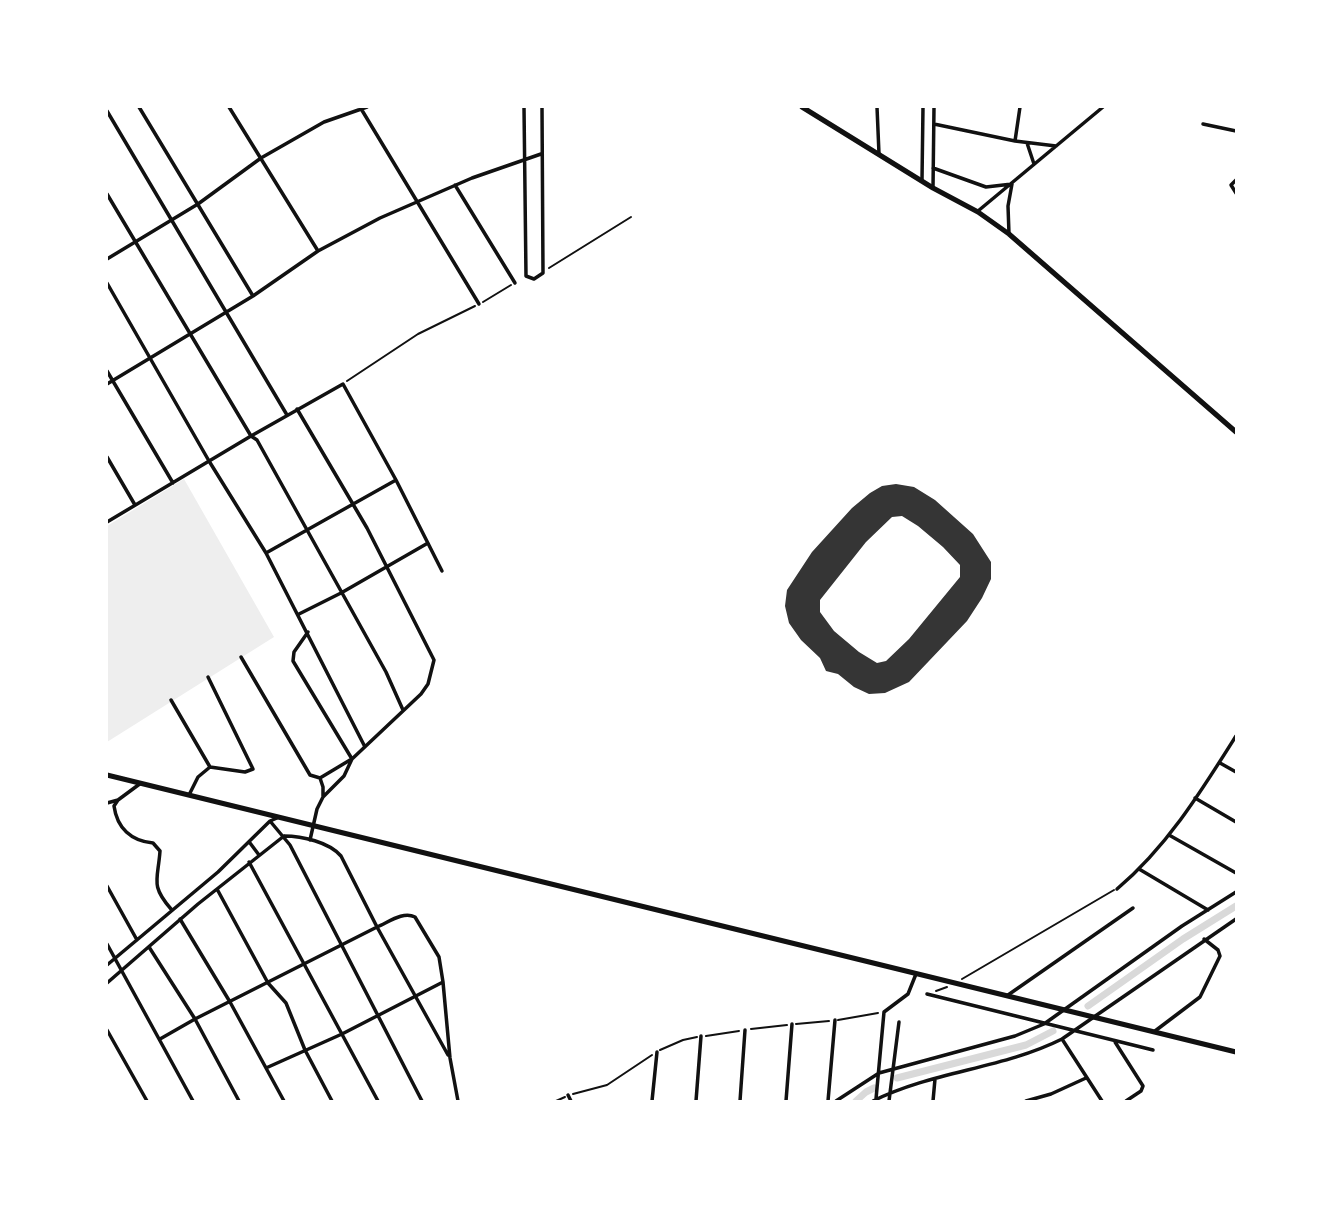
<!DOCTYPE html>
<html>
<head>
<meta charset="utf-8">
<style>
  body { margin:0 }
  #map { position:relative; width:1343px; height:1208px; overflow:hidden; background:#fff; font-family:"PT Sans",sans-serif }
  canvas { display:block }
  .frame { position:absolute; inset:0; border:108px solid #fff; pointer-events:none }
</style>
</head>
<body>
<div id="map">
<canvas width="1343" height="1208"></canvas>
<div class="frame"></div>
</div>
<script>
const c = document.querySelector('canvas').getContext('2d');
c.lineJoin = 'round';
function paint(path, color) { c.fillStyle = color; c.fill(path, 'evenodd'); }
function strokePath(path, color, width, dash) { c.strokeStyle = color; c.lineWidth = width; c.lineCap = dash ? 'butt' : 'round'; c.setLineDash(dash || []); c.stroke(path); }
paint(new Path2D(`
  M184 479 274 637 107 742V526Z`), '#eee');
strokePath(new Path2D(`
  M1088 1006 1183 939 1236 906
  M897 1078 1026 1045 1053 1031
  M856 1101 866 1092 874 1088`), '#d9d9d9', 7);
paint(new Path2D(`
  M896 484 914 487 935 500 973 534 991 562V579L982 598 967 621 909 682 885 693 869 694 854 687 838 674 826 671 820 658 801 640 789 623 785 606 787 590 812 552 852 508 870 493 882 486ZM902 516 918 526 943 547 960 565V577L909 639 886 661 877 663 859 652 834 631 820 612V600L866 542 892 517Z`), '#353535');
strokePath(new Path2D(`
  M549 268 631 217
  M483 302 511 285
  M347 381 418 334 475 306
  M962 979 1114 890
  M936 991 947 987
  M838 1020 878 1013
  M796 1024 829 1021
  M751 1029 787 1025
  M706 1036 739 1031
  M660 1050 683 1040 697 1037
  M573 1094 607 1085 652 1055
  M556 1101 565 1097`), '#111', 2);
strokePath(new Path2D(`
  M139 107 253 296
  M229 107 318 251
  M360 107 479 304
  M524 107 526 276 534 279 543 273 542 107
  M877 107 879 154
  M107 111 287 415
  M934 124 1015 141 1056 146
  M1203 124 1236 131
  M1015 141 1020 107
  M1027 143 1034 164
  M933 168 986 187 1012 184 1008 206 1009 234
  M922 180 923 107
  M1236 180 1231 185 1236 193
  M455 185 515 283
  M933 188 934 107
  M107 194 251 436 257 440 386 672 403 710
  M978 211 1103 107
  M107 259 198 204 261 158 324 122 367 107
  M107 283 209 461 266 553 365 747
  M107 371 173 483
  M107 384 253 296 318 251 380 218 472 178 541 154
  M297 409 367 528 434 660 428 684 421 694 352 759 344 776 323 797 317 809 310 840
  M107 457 135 505
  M107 522 251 436 343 384 396 480 442 571
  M266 553 396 480
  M299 614 341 593 428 543
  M308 632 294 652 293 661 352 759
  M241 657 310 775 320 778 350 760
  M171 700 210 767
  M1220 763 1236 772
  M320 778 323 787V796
  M189 795 198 777 210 767 245 772 253 769 208 677
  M1195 798 1236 822
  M118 800 114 806C117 828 131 841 153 843L160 851C158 880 150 885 171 909
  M107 803 118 800 141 783
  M270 821 290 845 422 1101
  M1169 835 1236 873
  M284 836C302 836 329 842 341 856L377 927 448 1055
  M250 843 259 855
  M249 862 378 1101
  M1139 869 1208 910
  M107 886 137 940
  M217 889 268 983 286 1003 305 1050 332 1101
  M1117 889C1167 847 1202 790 1236 736
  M180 919 230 1002 284 1101
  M107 944 193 1101
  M149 947 195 1019 239 1101
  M107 965 218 872 270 821 277 818
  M107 983 198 904 284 836
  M927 994 1153 1050
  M1008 995 1133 908
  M107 1030 147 1101
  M1155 1031 1200 997 1220 956 1218 950 1204 939
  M160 1039 195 1019 377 927C389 922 403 911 415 917L439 957 443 982 450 1058 458 1101
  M1062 1039 1102 1101
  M1115 1042 1143 1086 1141 1091 1126 1101
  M266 1068 342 1034 443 982
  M568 1095 571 1101
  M876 1099 884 1012 908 994 916 974
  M652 1101 657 1052
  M696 1101 701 1036
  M740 1101 745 1030
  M786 1101 792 1024
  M828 1101 835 1020
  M836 1101 879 1073 1015 1036 1044 1024 1182 926 1236 892
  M873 1101C933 1071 1002 1069 1062 1039L1236 919
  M889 1101 899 1022
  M933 1101 935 1079
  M1026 1101 1051 1094 1086 1078`), '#111', 3.5);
strokePath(new Path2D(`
  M802 107 933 188 978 212 1009 234 1236 432
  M107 775 1236 1052`), '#111', 5);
</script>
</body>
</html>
